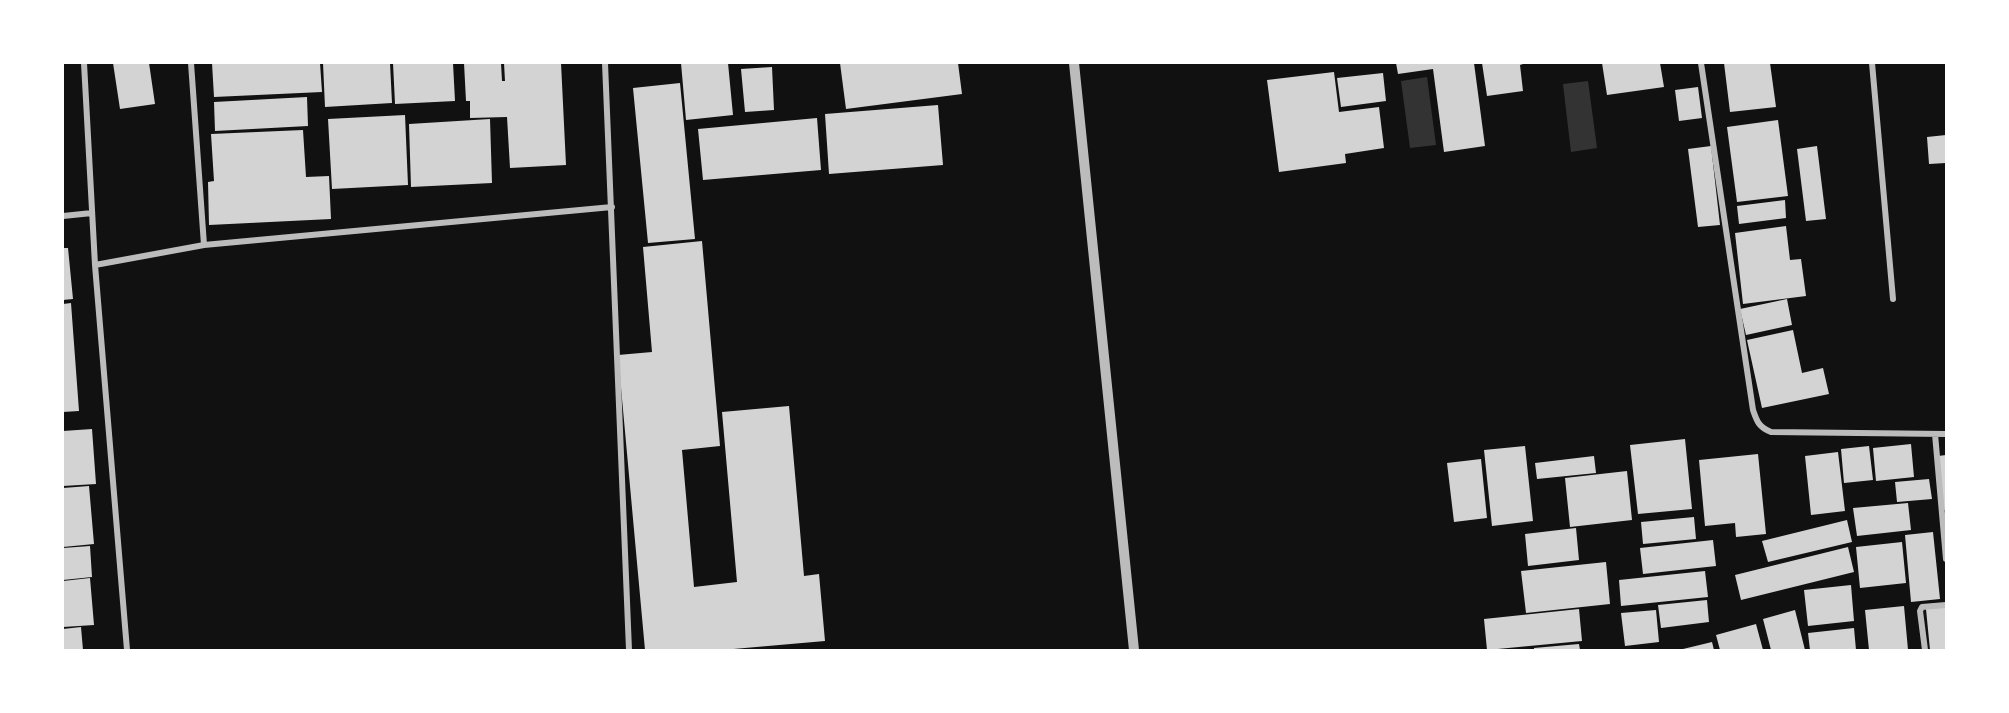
<!DOCTYPE html>
<html>
<head>
<meta charset="utf-8">
<style>
  body { margin:0 }
  #map { position:relative; width:2009px; height:713px; overflow:hidden; background:#111; font-family:"Alegreya Sans",sans-serif }
  canvas { display:block }
  .frame { position:absolute; inset:0; border:64px solid #fff; pointer-events:none }
</style>
</head>
<body>
<div id="map">
<canvas width="2009" height="713"></canvas>
<div class="frame"></div>
</div>
<script>
const c = document.querySelector('canvas').getContext('2d');
c.lineJoin = 'round';
function paint(path, color) { c.fillStyle = color; c.fill(path, 'evenodd'); }
function strokePath(path, color, width, dash) { c.strokeStyle = color; c.lineWidth = width; c.lineCap = dash ? 'butt' : 'round'; c.setLineDash(dash || []); c.stroke(path); }
paint(new Path2D(`
  M1427 77 1436 145 1410 148 1401 81Z
  M1588 81 1597 148 1571 152 1563 84Z`), '#333');
paint(new Path2D(`
  M113 63H149L155 104 120 109Z
  M212 63H320L322 92 214 97Z
  M323 63H390L392 103 325 107Z
  M393 63H453L455 101 395 104Z
  M464 63H501L502 81H505L504 63H561L566 165 510 168 507 117 470 118V101H466Z
  M681 63H728L733 115 686 120Z
  M840 63H958L962 94 846 109Z
  M1396 63H1474L1485 146 1444 152 1433 69 1398 74Z
  M1482 63H1526L1520 65 1523 91 1487 96Z
  M1602 63H1660L1664 87 1607 95Z
  M1724 63H1770L1776 107 1730 112Z
  M772 67 774 110 745 112 741 69Z
  M1334 72 1339 112 1379 107 1384 148 1345 154 1346 163 1279 172 1267 80Z
  M1383 73 1386 101 1341 107 1337 78Z
  M680 83 695 239 648 243 633 88Z
  M1698 87 1702 118 1679 121 1675 90Z
  M307 97 308 126 215 131 214 102Z
  M938 105 943 165 829 174 825 114Z
  M405 115 408 185 332 189 328 119Z
  M817 118 821 170 703 180 698 129Z
  M490 119 492 183 411 187 409 124Z
  M1778 120 1788 196 1737 202 1727 127Z
  M303 130 306 177 329 176 331 219 209 225 208 182 214 181 211 134Z
  M1946 135V163L1929 164 1927 137Z
  M1711 146 1720 225 1698 227 1688 149Z
  M1817 146 1826 219 1806 221 1797 149Z
  M1785 200 1786 218 1739 224 1737 206Z
  M1786 226 1790 260 1801 259 1806 296 1743 304 1735 233Z
  M702 241 720 446 682 450 694 587 737 582 722 412 789 406 804 576 819 574 825 641 722 650H645L618 355 652 352 643 247Z
  M63 248H68L73 299 63 300Z
  M1787 299 1792 325 1746 335 1740 309Z
  M71 303 79 411 63 412V304Z
  M1793 330 1802 373 1823 368 1829 394 1762 408 1747 340Z
  M92 429 96 484 63 486V431Z
  M1685 439 1692 509 1638 514 1630 445Z
  M1911 444 1914 477 1876 481 1873 448Z
  M1525 446 1533 521 1492 526 1484 450Z
  M1869 446 1873 480 1844 483 1841 449Z
  M1838 452 1845 511 1811 515 1805 456Z
  M1758 454 1766 534 1736 537 1735 523 1705 526 1699 460Z
  M1946 455V510H1944L1938 456Z
  M1594 456 1596 473 1537 479 1535 463Z
  M1481 459 1487 518 1454 522 1447 463Z
  M1627 471 1632 520 1570 527 1565 478Z
  M1929 479 1932 499 1897 502 1895 482Z
  M89 486 94 544 63 547V488Z
  M1908 503 1911 530 1857 536 1853 508Z
  M1694 517 1696 539 1643 544 1641 522Z
  M1847 520 1852 542 1768 562 1762 541Z
  M1576 528 1579 560 1528 566 1525 534Z
  M1933 532 1940 599 1911 602 1905 535Z
  M1713 540 1716 566 1643 574 1640 548Z
  M1902 542 1906 583 1860 588 1856 547Z
  M90 546 92 577 63 580V548Z
  M1848 547 1854 572 1741 600 1735 575Z
  M1606 562 1610 604 1526 613 1521 571Z
  M1705 571 1708 597 1621 606 1619 580Z
  M90 578 94 625 63 627V581Z
  M1851 585 1854 621 1808 626 1804 590Z
  M1707 600 1709 622 1661 628 1658 605Z
  M1904 606 1908 650H1869L1865 610Z
  M1946 607V650H1930L1926 609Z
  M1579 609 1582 641 1487 650 1484 619Z
  M1656 610 1659 642 1625 646 1621 613Z
  M1795 610 1805 650H1771L1763 619Z
  M1756 624 1763 650H1720L1716 635Z
  M81 627 83 650H63V629Z
  M1854 628 1856 650H1810L1808 633Z
  M1712 642 1714 650H1683V649Z
  M1579 644 1580 650H1534V648Z`), '#d3d3d3');
strokePath(new Path2D(`
  M84 63 95 265 127 650
  M191 63 204 245
  M605 63 629 650
  M1701 63 1753 410C1757 422 1759 427 1771 432L1946 434
  M1872 63 1893 299
  M63 216 92 213
  M95 265 204 245 612 207
  M1935 434 1946 559
  M1925 650 1920 611 1922 607 1946 605`), '#bcbcbc', 6);
strokePath(new Path2D(`
  M1074 63 1134 650`), '#bcbcbc', 10);
</script>
</body>
</html>
